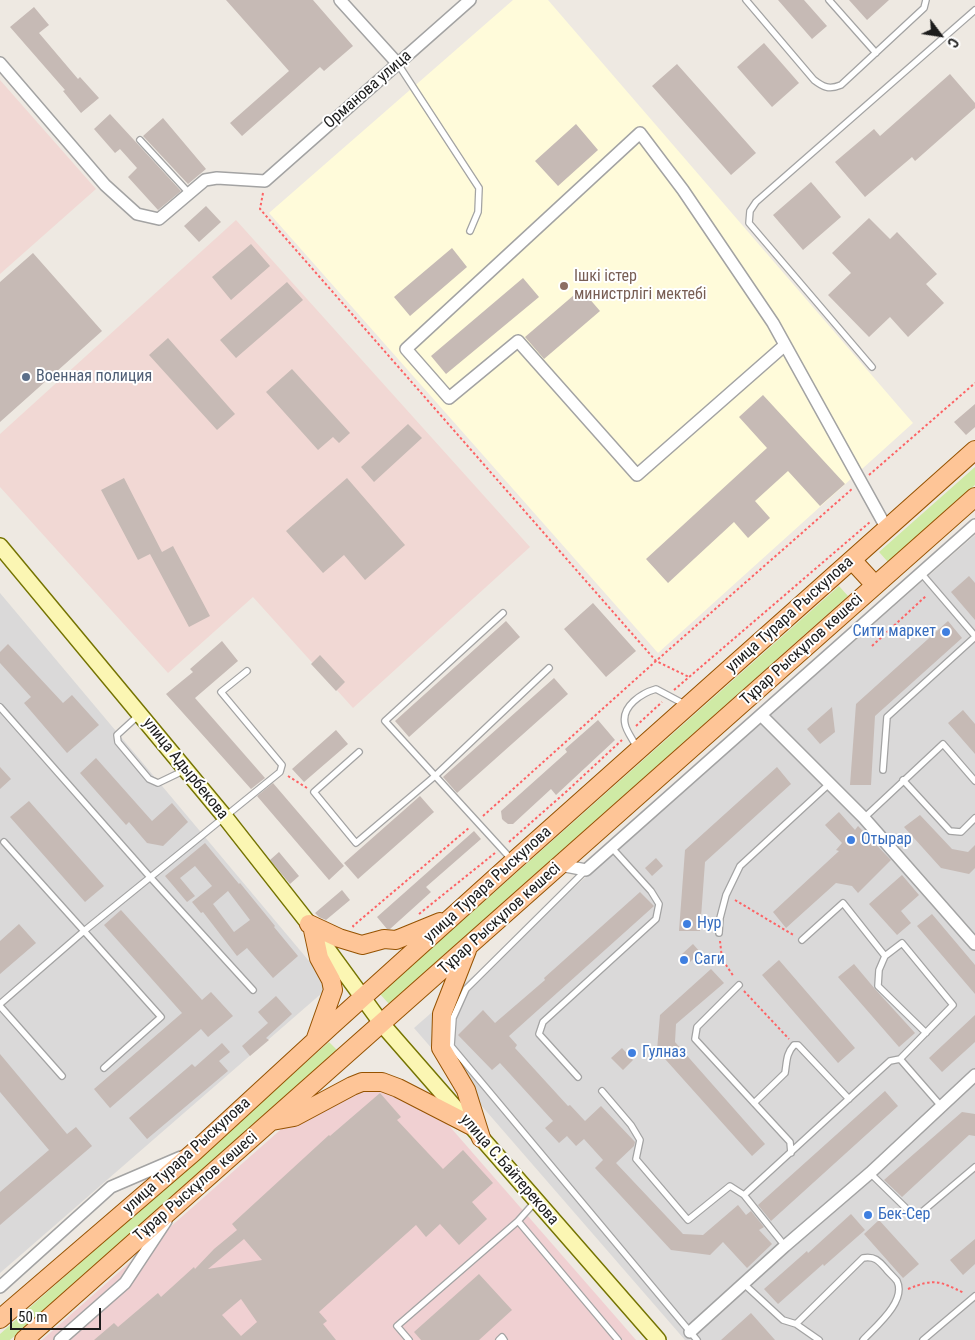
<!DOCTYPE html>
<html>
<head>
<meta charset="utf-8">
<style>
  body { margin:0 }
  #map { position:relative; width:975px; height:1340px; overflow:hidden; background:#eee9e2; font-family:"Roboto Condensed",sans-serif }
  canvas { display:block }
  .north { position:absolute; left:915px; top:10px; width:50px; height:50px; -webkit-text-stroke:4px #fff; paint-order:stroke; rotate:121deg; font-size:14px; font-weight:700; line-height:20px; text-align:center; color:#1c1c1c }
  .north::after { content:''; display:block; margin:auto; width:18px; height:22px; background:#1c1c1c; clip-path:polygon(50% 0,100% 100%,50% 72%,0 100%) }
  .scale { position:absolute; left:10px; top:1308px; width:91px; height:22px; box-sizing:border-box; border:2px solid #1c1c1c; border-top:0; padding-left:6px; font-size:15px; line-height:18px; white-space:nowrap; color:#1c1c1c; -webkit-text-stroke:4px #fff; paint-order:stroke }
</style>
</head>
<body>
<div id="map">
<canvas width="975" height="1340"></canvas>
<div class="north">С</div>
<div class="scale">50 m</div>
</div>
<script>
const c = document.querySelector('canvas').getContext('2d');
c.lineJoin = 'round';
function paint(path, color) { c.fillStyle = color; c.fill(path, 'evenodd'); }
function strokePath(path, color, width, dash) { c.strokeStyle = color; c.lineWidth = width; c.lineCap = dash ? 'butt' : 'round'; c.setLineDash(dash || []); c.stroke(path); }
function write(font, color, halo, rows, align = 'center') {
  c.font = font + ' "Roboto Condensed",sans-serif'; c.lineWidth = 4; c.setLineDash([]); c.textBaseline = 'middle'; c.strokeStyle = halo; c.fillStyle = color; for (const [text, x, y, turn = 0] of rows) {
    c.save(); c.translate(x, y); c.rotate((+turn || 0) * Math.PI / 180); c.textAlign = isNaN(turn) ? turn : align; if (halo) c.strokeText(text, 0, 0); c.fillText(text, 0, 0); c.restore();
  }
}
paint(new Path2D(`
  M975 535V1340H685L414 1028Z
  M0 593 330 986 0 1273Z`), '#dad9d9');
paint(new Path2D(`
  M356 1081 417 1089 636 1340H42L287 1124Z`), '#f0d0d2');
paint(new Path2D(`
  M513 0H548L913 423 658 653 269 213Z`), '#fffbda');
paint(new Path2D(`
  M0 80 96 189 0 274Z
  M236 220 530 547 353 708 253 597 168 673 0 487V434Z`), '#f1d8d4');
paint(new Path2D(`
  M975 467V485L888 562 879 552Z
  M839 586 848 596 389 1004 380 994Z
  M329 1042 337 1050 10 1340H0V1334Z`), '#cfeaa5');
paint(new Path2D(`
  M226 0H313L353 46 324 71 320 67 242 136 230 123 289 71Z
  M778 0H804L827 26 812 39Z
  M849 0H889L867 20Z
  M34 7 49 25 39 33 78 79 80 77 99 98 81 113 63 91 65 90 10 27Z
  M764 43 799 83 772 107 737 67Z
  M677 64 756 153 731 175 652 86Z
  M950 74 975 103V108L915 161 912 157 865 197 835 162 874 129 880 136Z
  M110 114 181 191 158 210 128 177 137 168 120 149 115 153 94 129Z
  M163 118 206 169 188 184 143 136Z
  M576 124 598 150 558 186 535 161Z
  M811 182 841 217 803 250 773 215Z
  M206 206 221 222 199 242 184 226Z
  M869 218 890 239 897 232 937 274 926 284 944 303 908 337 890 317 869 337 828 295 851 273 832 253Z
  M251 244 270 266 231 300 212 277Z
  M452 248 467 267 410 316 394 297Z
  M33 253 102 331 0 422V282Z
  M523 278 539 297 446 374 431 356Z
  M287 282 303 300 236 358 220 340Z
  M581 289 600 311 544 359 525 337Z
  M168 338 235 414 217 430 149 355Z
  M292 369 350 433 339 443 333 437 318 450 266 392Z
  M763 395 845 484 820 506 788 471 755 501 770 518 748 538 734 522 668 583 646 559 767 448 739 417Z
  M975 404V427L966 435 954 422Z
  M408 424 422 438 374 482 361 467Z
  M124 478 162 552 173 546 210 616 189 627 150 554 138 560 101 490Z
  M347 478 405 545 365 580 344 555 323 573 286 531Z
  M969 576 975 583V620L951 592Z
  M593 603 636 651 606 677 564 629Z
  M506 621 520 637 409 737 395 721Z
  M948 621 962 638 875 716 871 785H850L856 704Z
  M222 641 238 661 195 698 265 778 251 789 166 694 193 672 190 669Z
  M8 644 63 703 72 695 99 725 67 753 24 703 31 697 0 663V652Z
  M320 655 345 682 336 691 311 664Z
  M554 678 568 694 457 793 443 777Z
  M832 707 835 732 820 744 807 729Z
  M963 710 975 724V754L948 723Z
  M598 720 615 740 556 795 551 789 513 824H508L504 821 502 819 501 811 567 752 565 749Z
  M336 730 348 744 304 782 292 769Z
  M96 758 152 821 172 803 188 822 163 846 147 843 129 822 126 825 80 773Z
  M0 767 11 779 0 789Z
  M777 767 791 784 705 862 700 931H679L685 850Z
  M273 783 344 866 329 880 257 796Z
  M420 796 434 812 358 879 344 863Z
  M29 801 104 886 85 902 10 817Z
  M839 812 855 830 858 826 891 860 858 893 852 886 836 883 786 928 773 912 839 851 836 850 842 843 825 825Z
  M920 815 952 849 968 852 975 845V868L969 874 941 868 904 827Z
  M474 831 481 839 426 887 431 892 390 929H387L377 917Z
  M205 843 239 884 240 883 275 926 274 927 298 956 273 978 247 948 237 956 203 912 201 913 192 902 212 886 195 866 180 878 195 896 187 902 165 876ZM228 891 250 920 234 932 213 904Z
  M279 852 299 876 290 884 270 860Z
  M656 858 663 866 652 876 645 868Z
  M902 875 919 895 901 911 911 923 897 935 869 904Z
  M342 890 350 900 326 920 319 917 315 913Z
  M640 892 654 906 509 1036 517 1045 515 1048 568 1106 570 1105 585 1121 601 1106 635 1142 634 1146 616 1163 683 1234 703 1235 738 1205 746 1215 751 1211 764 1227 759 1230 772 1244 747 1268 723 1242 710 1255 671 1250 595 1168 603 1160 584 1139 576 1146 567 1136 559 1143 545 1128 553 1121 500 1063 492 1070 458 1035 483 1010 495 1023 545 980 544 978Z
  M121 910 202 1000 211 992 233 1016 208 1037 201 1029 110 1108 94 1089 182 1013 104 925Z
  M932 914 975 965V994L917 926Z
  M19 924 36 943 0 974V941Z
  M693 944 700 952 690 962 682 954Z
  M779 960 855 1048 838 1063 762 975Z
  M854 964 875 989 915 1033 899 1047 838 977Z
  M711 969 724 983 676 1024 675 1042 765 1144 752 1156 657 1050 660 1015Z
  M276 996 292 1014 266 1038 269 1040 250 1056 242 1046 268 1023 258 1012Z
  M975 1015V1042L942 1072 929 1058Z
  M222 1043 230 1052 219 1061 228 1071 147 1139 129 1118 192 1064 195 1067Z
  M622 1048 633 1060 623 1070 611 1058Z
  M0 1054 67 1134 76 1127 92 1146 0 1225V1192L49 1150 0 1092Z
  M885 1091 898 1106 771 1221 758 1205Z
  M380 1093 401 1117 397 1120 443 1169 463 1150 493 1183 472 1202 487 1219 459 1245 440 1224 426 1237 416 1225 319 1312 327 1321 323 1324 336 1340H94L114 1323 118 1327 158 1293 161 1297 194 1267 195 1269 214 1249 237 1230 232 1224 329 1135 330 1136ZM244 1239 262 1260 208 1269ZM241 1299 257 1322 241 1336 222 1315Z
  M962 1112 975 1114V1136L969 1135 902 1197 884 1180Z
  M851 1214 865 1230 824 1266 823 1264 778 1304 764 1289 807 1251 808 1253Z
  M879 1220 919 1264 903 1278 864 1234Z
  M975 1239V1264L963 1275 950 1260Z
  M479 1274 512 1310 479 1340H421L414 1332Z
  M751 1313 775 1340H721Z`), '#c6bab5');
const lane = new Path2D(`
  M746 0 814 80C823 87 829 90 841 85L924 8 926 0
  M829 0 876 53
  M398 64 479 188 478 212 470 231
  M140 140 189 193
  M872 367 749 223 750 211 756 202 975 10
  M921 573 975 636
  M503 613 385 721 512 860
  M0 707 150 877 253 990
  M140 714 117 735 118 742 149 779 158 783 185 770
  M637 748C634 741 626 731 625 724 621 706 642 693 656 689L686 705
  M359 752 314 792 356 843 435 776 549 668
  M883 770 887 717 975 637
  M903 780 950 831 961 832 975 818
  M864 818 943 744 975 781
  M585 871 466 989 453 1018 451 1046 697 1340
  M719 933 720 918 726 895 740 866 829 784
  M802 940 843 903 885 956 902 943 953 1005 900 1059
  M885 956 879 970 878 986 926 1033
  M739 985 697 1027 695 1039 790 1142 791 1153
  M0 1004 84 931 4 842
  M0 1006 62 1076
  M104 1068 161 1017 84 931 280 772 282 765 221 692 247 671
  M578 1077 539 1034 543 1022 656 919 659 904 651 891 612 848
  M602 1091 631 1125 640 1140 636 1159 688 1220 730 1186 744 1195 785 1246
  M754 1103 785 1073C787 1061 786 1054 794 1045H798L849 1099
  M870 1173 911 1213 918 1214 923 1211 975 1167
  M744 1195 890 1061 900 1059 941 1106
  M518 1221 618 1340
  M744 1284 783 1320 796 1324 819 1340
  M796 1324 863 1258C875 1256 879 1261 886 1269 889 1273 894 1277 897 1281 907 1301 875 1327 863 1340
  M409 1340 397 1326 518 1221 535 1202
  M499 1340 502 1337 504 1340
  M923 1340 975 1296`);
const street = new Path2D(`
  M340 0 398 64
  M0 63 105 185 137 214 159 219 205 180 217 178 265 181 470 0
  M785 345 637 475 518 341 449 398 406 349 640 133 683 190 773 323 887 529
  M761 715 864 818 975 944
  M560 865 586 870 975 525
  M0 1287 111 1187 181 1157
  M690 1332 785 1246 870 1173 975 1075
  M60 1340 125 1283 166 1221`);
const secondary = new Path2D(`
  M0 546 225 817 309 924 382 1024 658 1340`);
const primary = new Path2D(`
  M852 560 875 585
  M309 924 339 938 362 945 384 939 396 940 440 922
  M313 930 319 958 331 980 333 990 316 1038
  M467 950 442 1014 441 1048 466 1090 481 1138
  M272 1121 294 1117 352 1086 362 1082H382L398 1088 470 1125
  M0 1319 194 1152 331 1026 514 861 975 450
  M24 1340 975 497`);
strokePath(lane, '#a3a3a3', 8);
strokePath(street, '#a3a3a3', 14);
strokePath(secondary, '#757402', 18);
strokePath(primary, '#955200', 20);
strokePath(new Path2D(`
  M263 193 260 209 656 661 689 677
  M869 475 975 383
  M872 646 927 595
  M674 690 870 522
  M636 726 662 702
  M288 776 307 788
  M483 816 656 661 852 489
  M509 842 567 791 622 740
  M735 900 795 936
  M419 914 495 853
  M354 927 353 926 470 827
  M720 941 722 959 734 977
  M744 991 789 1039
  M908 1289C935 1278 939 1281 964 1293`), '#fd6365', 2, [2.5, 2.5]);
strokePath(lane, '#fff', 5.5);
strokePath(street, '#fff', 11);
strokePath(secondary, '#fbf6b3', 15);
strokePath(primary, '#fec597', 18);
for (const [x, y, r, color] of [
  [564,286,5,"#8d6e63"],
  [26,377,5,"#5c6f8a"],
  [946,632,5,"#3f7fe0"],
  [851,840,5,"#3f7fe0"],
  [687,924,5,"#3f7fe0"],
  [684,960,5,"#3f7fe0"],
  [632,1053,5,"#3f7fe0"],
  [868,1215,5,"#3f7fe0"]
]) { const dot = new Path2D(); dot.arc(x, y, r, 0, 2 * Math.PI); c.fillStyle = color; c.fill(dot); strokePath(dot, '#fff', 2); }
write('16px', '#1c1c1c', '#fff', [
  ["Орманова улица",368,90,-41],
  ["улица Турара Рыскулова",790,615,-42],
  ["Тұрар Рыскұлов көшесі",802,650,-42],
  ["улица Адырбекова",185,769,51],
  ["улица Турара Рыскулова",488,885,-42],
  ["Тұрар Рыскұлов көшесі",500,919,-42],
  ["улица Турара Рыскулова",187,1156,-42],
  ["улица С.Байтерекова",509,1170,49],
  ["Тұрар Рыскұлов көшесі",196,1187,-41]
]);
write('16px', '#785e54', '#fff', [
  ["Ішкі істер",574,277],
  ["министрлігі мектебі",574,295]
], 'left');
write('16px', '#4e5e75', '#fff', [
  ["Военная полиция",36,377]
], 'left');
write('16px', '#366cbe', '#fff', [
  ["Сити маркет",936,632,"right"],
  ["Отырар",861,840],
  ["Нур",697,924],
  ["Саги",694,960],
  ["Гулназ",642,1053],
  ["Бек-Сер",878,1215]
], 'left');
</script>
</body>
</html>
